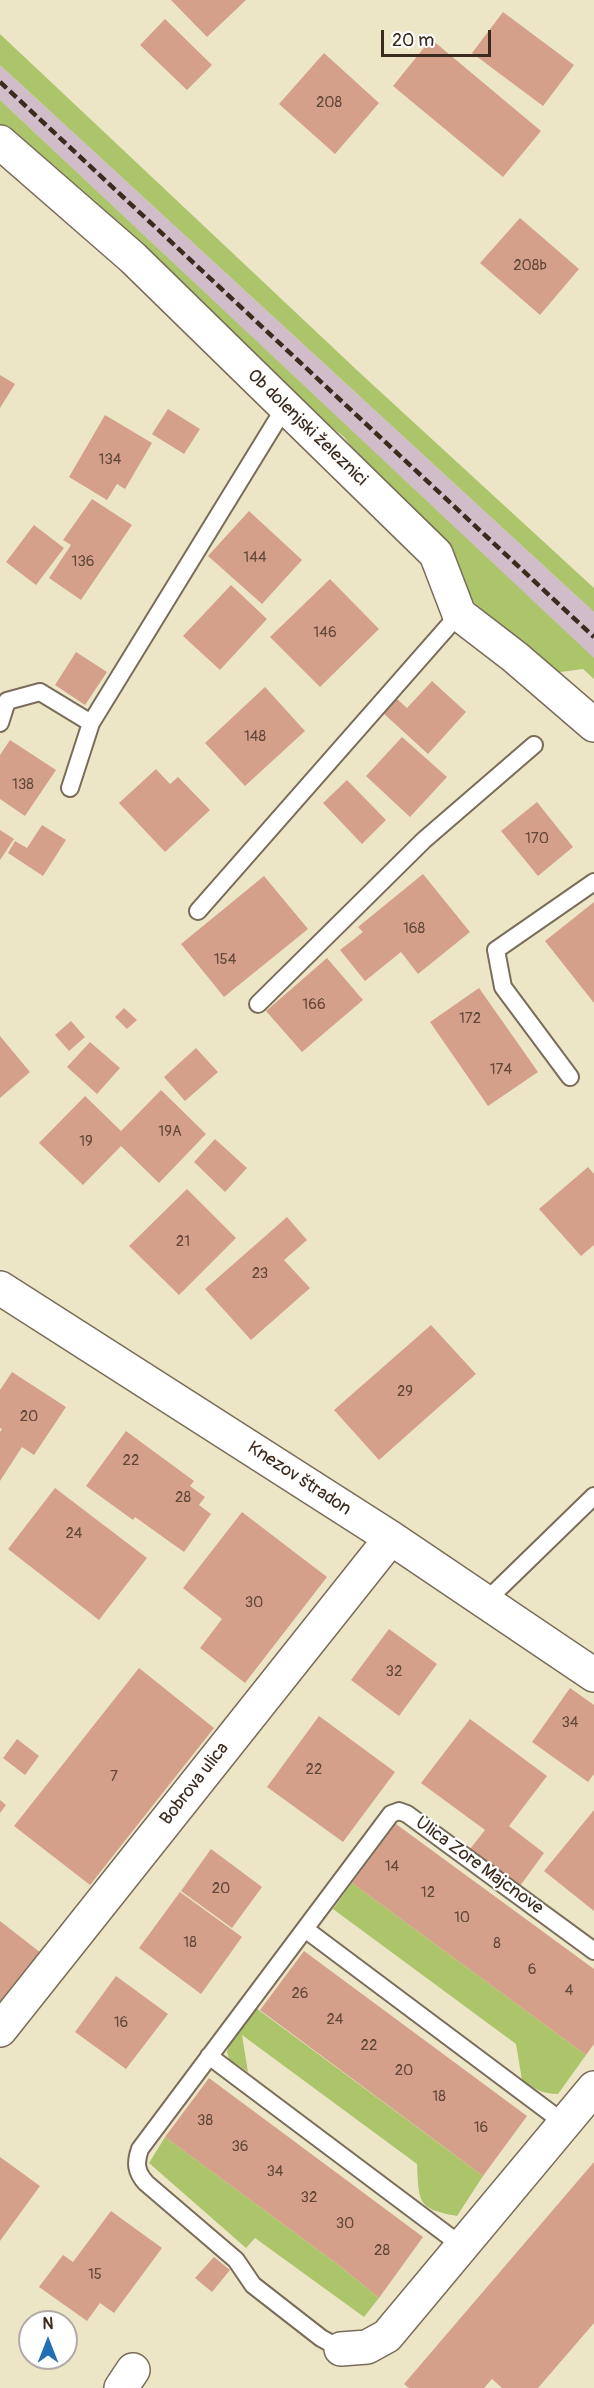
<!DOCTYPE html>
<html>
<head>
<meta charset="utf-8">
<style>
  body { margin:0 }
  #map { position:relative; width:594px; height:2388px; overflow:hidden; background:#ece6c7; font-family:Pangolin,sans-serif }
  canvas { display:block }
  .north { position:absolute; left:18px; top:2310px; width:60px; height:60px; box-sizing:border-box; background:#fff; border:2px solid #b1aaa5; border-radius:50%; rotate:0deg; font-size:16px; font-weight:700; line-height:24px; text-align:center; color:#3b2a1e }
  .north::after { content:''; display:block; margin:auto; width:21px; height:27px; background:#1f6fb2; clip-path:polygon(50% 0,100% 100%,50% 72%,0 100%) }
  .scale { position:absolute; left:381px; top:30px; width:110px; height:27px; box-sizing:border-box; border:3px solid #3b2a1e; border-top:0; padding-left:8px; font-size:18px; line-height:21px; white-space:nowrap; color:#3b2a1e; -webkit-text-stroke:4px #fff; paint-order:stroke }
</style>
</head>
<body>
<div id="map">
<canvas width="594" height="2388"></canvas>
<div class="north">N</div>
<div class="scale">20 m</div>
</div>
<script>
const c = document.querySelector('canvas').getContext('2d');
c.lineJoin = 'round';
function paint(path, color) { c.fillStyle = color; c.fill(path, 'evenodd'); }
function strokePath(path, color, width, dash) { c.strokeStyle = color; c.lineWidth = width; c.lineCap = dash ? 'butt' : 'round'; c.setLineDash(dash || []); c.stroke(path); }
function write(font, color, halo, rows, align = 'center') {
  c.font = font + ' Pangolin,sans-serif'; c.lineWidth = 4.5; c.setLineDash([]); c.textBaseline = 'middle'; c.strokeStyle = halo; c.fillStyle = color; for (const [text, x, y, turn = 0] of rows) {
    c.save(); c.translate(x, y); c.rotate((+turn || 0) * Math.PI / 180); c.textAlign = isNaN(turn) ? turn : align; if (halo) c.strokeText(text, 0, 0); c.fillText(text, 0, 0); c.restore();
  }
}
paint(new Path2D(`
  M0 65 594 612V659L0 100Z`), '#d1bdc9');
paint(new Path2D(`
  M0 34 360 373 594 588V612L0 65Z
  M0 100 594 658V679L583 669 553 673 469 598 344 437 304 405 96 210 0 124Z
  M352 1883 586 2055 558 2094C542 2094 535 2089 522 2080L516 2044 333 1909Z
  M256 2008 483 2176 457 2216C417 2209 419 2202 417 2164L242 2035 248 2072 229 2059 227 2052 229 2045Z
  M165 2137 340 2266 379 2298 364 2317 255 2238 246 2248 149 2163Z`), '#acc56b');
paint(new Path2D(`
  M171 0H246L207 37Z
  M503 12 574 65 543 106 472 53Z
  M165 19 212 65 187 90 140 45Z
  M431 39 541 131 503 177 393 86Z
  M324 53 379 103 335 154 279 104Z
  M520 218 579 269 540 315 480 263Z
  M0 375 15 384 0 408Z
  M168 409 200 429 184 454 152 434Z
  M105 415 152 443 125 489 117 484 107 500 69 477Z
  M92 499 132 525 81 600 49 578 71 545 63 540Z
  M249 511 302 560 262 604 208 556Z
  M34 525 64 548 36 585 6 562Z
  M330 579 379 629 320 687 270 637Z
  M231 585 267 619 220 670 183 636Z
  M76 652 107 672 85 705 55 685Z
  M432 681 466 712 428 754 382 712 396 698 407 708Z
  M265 687 305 731 245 786 205 743Z
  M402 737 447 777 410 817 366 776Z
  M10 740 56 770 25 816 0 799V755Z
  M156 769 170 784 178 777 210 810 165 852 119 803Z
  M347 780 386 820 362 844 323 803Z
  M537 802 573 847 538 876 501 831Z
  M42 825 66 840 43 876 8 853 15 841 27 848Z
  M0 830 14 839 0 860Z
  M423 874 470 932 418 974 401 952 365 981 340 950 363 932 358 927Z
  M264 876 308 929 224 997 181 944Z
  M594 902V1003L545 941Z
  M327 958 363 1000 302 1052 266 1011Z
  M479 988 538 1072 488 1106 430 1022Z
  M124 1008 137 1020 127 1029 115 1017Z
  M71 1021 85 1037 69 1051 55 1035Z
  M0 1036 30 1072 0 1098Z
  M90 1042 120 1068 97 1094 67 1067Z
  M196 1048 218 1072 185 1101 164 1077Z
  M161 1090 206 1134 159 1183 121 1146 83 1185 39 1143 85 1096 121 1131Z
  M215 1139 247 1168 225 1192 194 1162Z
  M588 1167 594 1174V1245L581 1256 539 1209Z
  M187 1189 236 1238 179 1295 129 1246Z
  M287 1217 307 1240 284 1260 310 1288 251 1340 205 1289Z
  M431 1325 476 1374 379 1460 334 1410Z
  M12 1372 66 1407 34 1455 22 1447 0 1481V1432L2 1429 0 1428V1390Z
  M126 1431 194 1481 190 1486 205 1497 199 1505 211 1514 184 1552 135 1517 133 1520 86 1486Z
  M55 1488 147 1558 99 1620 8 1549Z
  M242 1512 327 1577 245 1683 200 1648 222 1619 183 1588Z
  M389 1629 437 1664 399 1716 351 1680Z
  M139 1668 214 1728 90 1885 14 1826Z
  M570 1688 594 1705V1774L588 1782 532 1742Z
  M319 1716 395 1772 343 1842 267 1787Z
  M470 1719 547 1776 509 1826 544 1853 520 1886 470 1849 485 1830 421 1783Z
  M17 1739 39 1756 25 1775 3 1758Z
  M0 1800 6 1805 0 1813Z
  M594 1810V1911L544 1871Z
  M396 1824 594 1969V2044L586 2055 352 1883Z
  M211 1849 262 1887 232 1928 181 1891Z
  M180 1892 242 1937 201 1994 139 1948Z
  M0 1921 41 1953 0 2005Z
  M304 1951 527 2116 483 2176 260 2010Z
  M116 1976 168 2014 126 2069 75 2032Z
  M209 2078 423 2237 379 2298 340 2266 165 2137Z
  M0 2157 40 2186 0 2241Z
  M594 2162V2323L538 2388H502L492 2379 484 2388H409L404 2384Z
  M111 2211 162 2248 114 2313 100 2303 87 2321 39 2287 63 2255 73 2262Z
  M214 2257 230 2270 212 2292 195 2278Z`), '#d5a08a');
const service = new Path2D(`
  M0 723 7 701 40 692 91 723
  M70 788 91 723 285 407
  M198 911 459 614
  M258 1004 424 840 534 745
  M570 1077 503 987 496 950 594 882
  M485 1602 594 1496
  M305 1929 564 2123
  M209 2056 462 2246
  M341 2349 321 2338 253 2285 236 2260 146 2183C136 2172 135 2163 140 2149L391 1814 399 1811 407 1814 594 1951`);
const minor = new Path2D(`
  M0 142 133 258 436 554 459 614 515 657 594 725
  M0 1288 391 1538 594 1675
  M0 2030 391 1538
  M341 2349 367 2347 387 2336 594 2088
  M121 2388 133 2370`);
strokePath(service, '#796c59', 20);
strokePath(minor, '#796c59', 36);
strokePath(service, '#fff', 16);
strokePath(minor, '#fff', 33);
strokePath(new Path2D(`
  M0 82 594 637`), '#3b2a1e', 4.5, [9, 4.5]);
write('15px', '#624839', null, [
  ["208",329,103],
  ["208b",530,266],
  ["134",110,460],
  ["144",255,558],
  ["136",83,562],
  ["146",325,633],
  ["148",255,737],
  ["138",23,785],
  ["170",537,839],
  ["168",414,929],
  ["154",225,960],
  ["166",314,1005],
  ["172",470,1019],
  ["174",501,1070],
  ["19A",170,1132],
  ["19",86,1142],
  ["21",183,1242],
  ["23",260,1274],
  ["29",405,1392],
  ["20",29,1417],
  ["22",131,1461],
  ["28",183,1498],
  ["24",74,1534],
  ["30",254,1603],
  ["32",394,1672],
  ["34",570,1723],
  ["22",314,1770],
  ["7",114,1777],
  ["14",392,1867],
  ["20",221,1889],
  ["12",428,1893],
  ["10",462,1918],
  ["18",190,1943],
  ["8",497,1944],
  ["6",532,1970],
  ["4",569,1991],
  ["26",300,1994],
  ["24",335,2020],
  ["16",121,2023],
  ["22",369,2046],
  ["20",404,2071],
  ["18",439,2097],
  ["38",205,2121],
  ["16",481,2128],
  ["36",240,2147],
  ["34",275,2172],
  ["32",309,2198],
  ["30",345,2224],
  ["28",382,2251],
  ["15",95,2275]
]);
write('18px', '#3b2a1e', '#fff', [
  ["Ob dolenjski železnici",307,428,44],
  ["Knezov štradon",299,1479,33],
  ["Bobrova ulica",195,1784,-52],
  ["Ulica Zore Majcnove",479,1866,36]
]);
</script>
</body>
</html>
